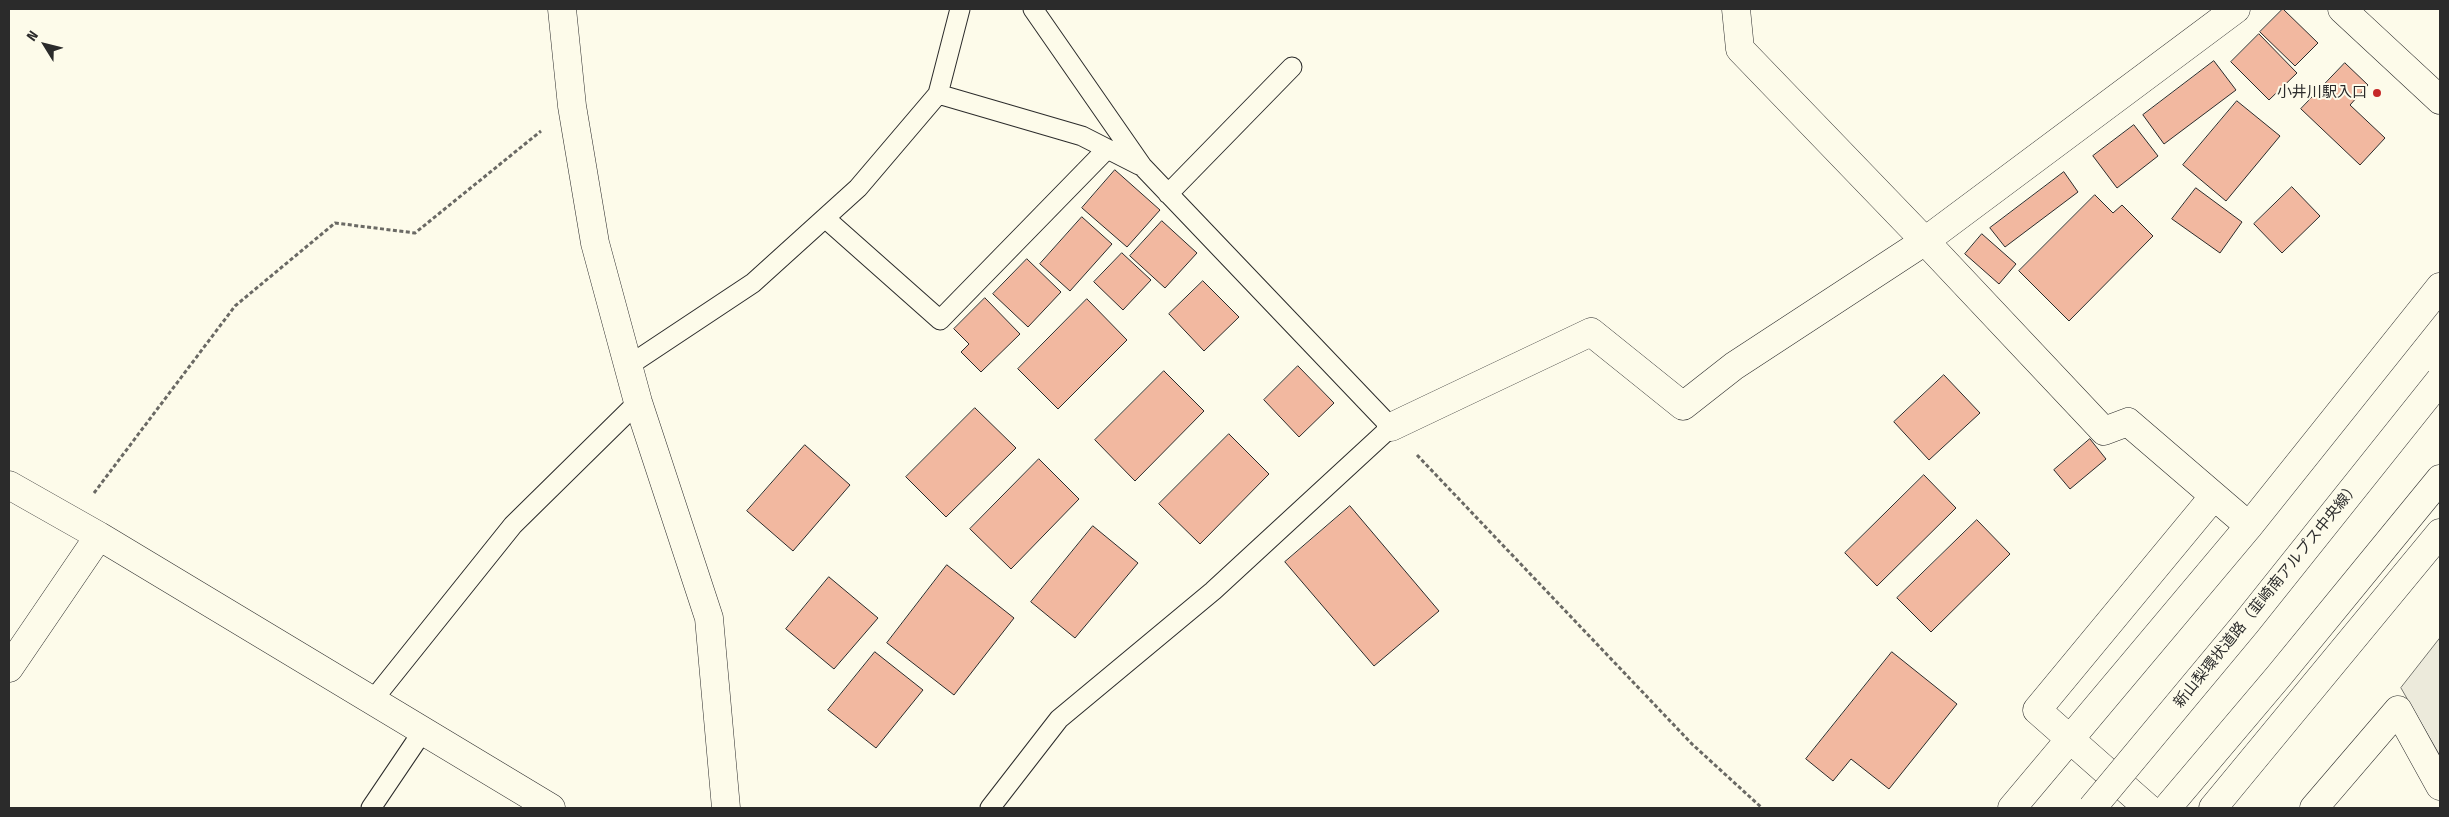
<!DOCTYPE html>
<html>
<head>
<meta charset="utf-8">
<style>
  body { margin:0 }
  #map { position:relative; width:2449px; height:817px; overflow:hidden; background:#fdfbea; font-family:"Fira Sans Condensed",sans-serif }
  canvas { display:block }
  .frame { position:absolute; inset:0; border:10px solid #2b2b2b; pointer-events:none }
  .north { position:absolute; left:20px; top:20px; width:50px; height:50px; -webkit-text-stroke:4px #fdfbea; paint-order:stroke; rotate:306deg; font-size:14px; font-weight:700; line-height:20px; text-align:center; color:#2b2b2b }
  .north::after { content:''; display:block; margin:auto; width:18px; height:22px; background:#2b2b2b; clip-path:polygon(50% 0,100% 100%,50% 72%,0 100%) }
</style>
</head>
<body>
<div id="map">
<canvas width="2449" height="817"></canvas>
<div class="frame"></div>
<div class="north">N</div>
</div>
<script>
const c = document.querySelector('canvas').getContext('2d');
c.lineJoin = 'round';
function paint(path, color) { c.fillStyle = color; c.fill(path, 'evenodd'); }
function strokePath(path, color, width, dash) { c.strokeStyle = color; c.lineWidth = width; c.lineCap = dash ? 'butt' : 'round'; c.setLineDash(dash || []); c.stroke(path); }
function write(font, color, halo, rows, align = 'center') {
  c.font = font + ' "Fira Sans Condensed","Noto Sans JP",sans-serif'; c.lineWidth = 4; c.setLineDash([]); c.textBaseline = 'middle'; c.strokeStyle = halo; c.fillStyle = color; for (const [text, x, y, turn = 0] of rows) {
    c.save(); c.translate(x, y); c.rotate((+turn || 0) * Math.PI / 180); c.textAlign = isNaN(turn) ? turn : align; if (halo) c.strokeText(text, 0, 0); c.fillText(text, 0, 0); c.restore();
  }
}
const parking = new Path2D(`
  M2440 638V756L2401 688Z`);
paint(parking, '#eceadb');
strokePath(parking, '#74746e', 1);
const building = new Path2D(`
  M2283 9 2318 43 2295 66 2260 32Z
  M2259 34 2297 73 2269 100 2231 62Z
  M2214 61 2236 90 2164 144 2143 115Z
  M2345 63 2368 85 2350 105 2385 138 2360 165 2301 109Z
  M2237 101 2280 136 2226 201 2183 165Z
  M2134 125 2158 156 2117 188 2093 156Z
  M1115 170 1160 210 1127 247 1082 208Z
  M2064 172 2078 192 2005 247 1990 228Z
  M2292 187 2320 216 2282 253 2254 224Z
  M2196 188 2242 222 2220 253 2172 219Z
  M2095 195 2113 213 2122 205 2153 236 2069 321 2019 271Z
  M1082 217 1112 244 1070 291 1040 264Z
  M1162 221 1197 253 1165 288 1130 256Z
  M1982 234 2016 264 1999 284 1965 254Z
  M1122 253 1151 280 1123 310 1094 282Z
  M1027 259 1061 292 1028 327 993 294Z
  M1203 281 1239 317 1204 351 1169 314Z
  M985 298 1020 334 981 372 961 352 969 344 954 329Z
  M1087 299 1127 340 1058 409 1018 369Z
  M1298 366 1334 403 1299 437 1264 400Z
  M1164 371 1204 411 1135 481 1095 440Z
  M1944 375 1980 413 1929 460 1894 422Z
  M975 408 1016 448 946 517 906 477Z
  M1229 434 1269 474 1200 544 1159 504Z
  M2090 439 2106 459 2070 489 2054 470Z
  M805 445 850 485 793 551 747 511Z
  M1039 459 1079 499 1011 569 970 529Z
  M1924 475 1956 508 1877 586 1845 553Z
  M1350 506 1439 611 1374 666 1285 562Z
  M1977 520 2010 554 1931 632 1897 598Z
  M1093 526 1138 563 1075 638 1031 602Z
  M947 565 1014 618 954 695 887 643Z
  M829 577 878 618 834 669 786 629Z
  M875 652 923 690 876 748 828 710Z
  M1892 652 1957 704 1889 789 1851 759 1833 781 1806 759Z`);
paint(building, '#f2b8a0');
strokePath(building, '#2b2b2b', 1);
const lane = new Path2D(`
  M938 94 960 9
  M1168 194 1292 67
  M825 218 940 320 1107 149
  M628 366 753 283 858 188 938 94 1082 136 1139 165
  M372 701 513 525 638 402
  M371 808 423 731
  M990 808 1059 719 1213 591 1391 427 1142 166 1033 9`);
const street = new Path2D(`
  M562 9 572 106 595 243 638 402 709 618 726 808
  M1736 9 1740 49 1925 241 2104 431 2128 422 2249 526
  M1391 427 1591 332 1683 406 1734 366 1925 241 2236 9
  M9 485 99 536 551 808
  M9 668 99 536
  M2012 808 2249 526 2440 287
  M2148 808 2037 710 2214 496
  M2213 808 2440 533
  M2314 808 2398 710 2440 786`);
const primary = new Path2D(`
  M2342 9 2440 100`);
const highway = new Path2D(`
  M2167 808 2278 677 2440 479`);
strokePath(lane, '#2b2b2b', 21);
strokePath(street, '#2b2b2b', 29);
strokePath(primary, '#2b2b2b', 29);
strokePath(highway, '#2b2b2b', 29);
strokePath(new Path2D(`
  M1417 455 1692 744 1762 808
  M94 493 235 306 335 223 415 233 541 131`), '#6a6964', 3, [4, 2.5]);
strokePath(lane, '#fdfbea', 19);
strokePath(street, '#fdfbea', 28);
strokePath(primary, '#fdfbea', 28);
strokePath(highway, '#fdfbea', 28);
const highwayBridge = new Path2D(`
  M2092 808 2246 623 2440 380`);
strokePath(highwayBridge, '#2b2b2b', 29, []);
strokePath(highwayBridge, '#fdfbea', 28);
for (const [x, y, r, color] of [
  [2377,93,5,"#c62828"]
]) { const dot = new Path2D(); dot.arc(x, y, r, 0, 2 * Math.PI); c.fillStyle = color; c.fill(dot); strokePath(dot, '#fdfbea', 2); }
write('15px', '#2b2b2b', '#fdfbea', [
  ["小井川駅入口",2367,93]
], 'right');
write('15px', '#2b2b2b', '#fdfbea', [
  ["新山梨環状道路（韮崎南アルプス中央線）",2267,595,-51]
]);
</script>
</body>
</html>
